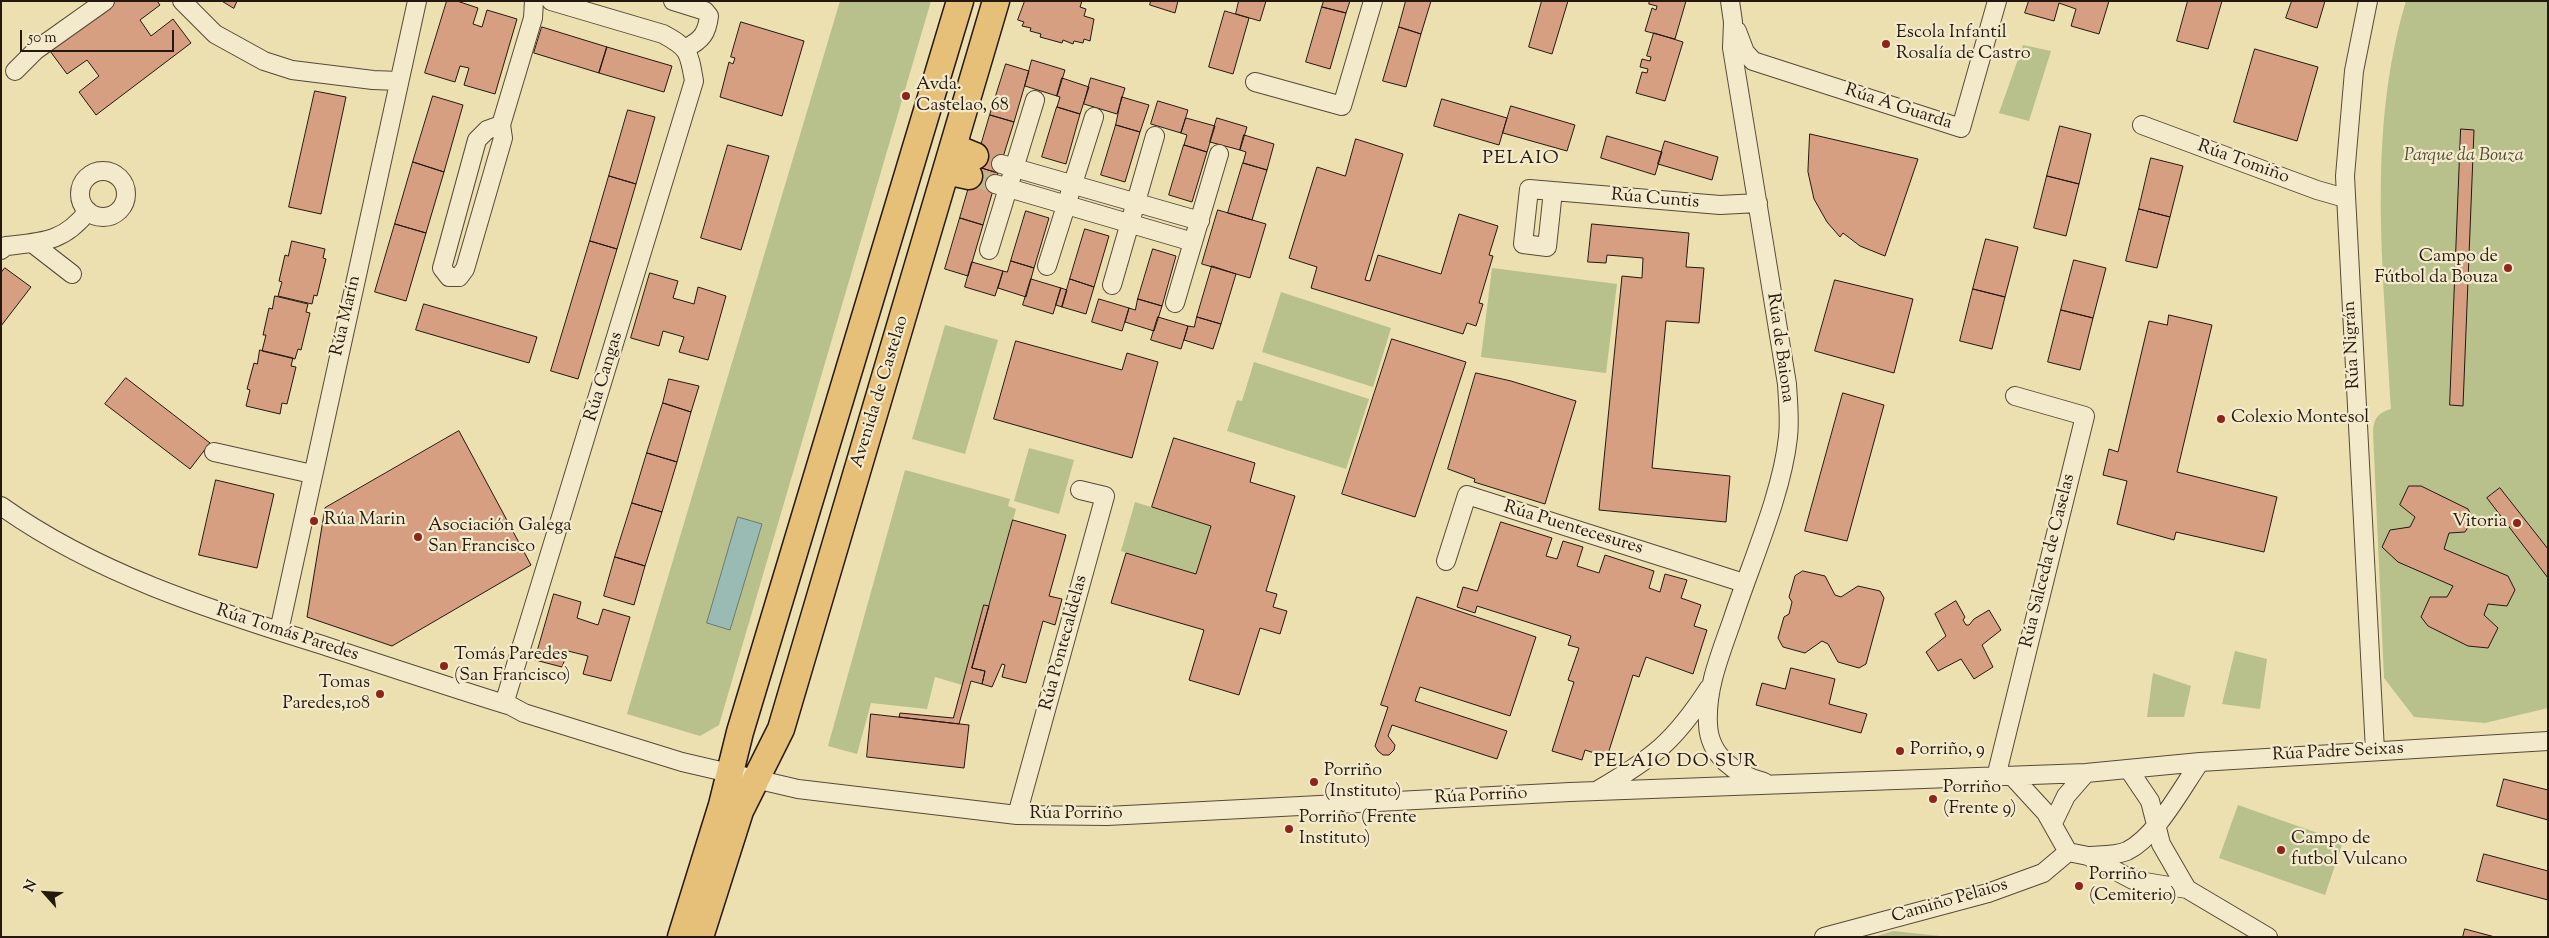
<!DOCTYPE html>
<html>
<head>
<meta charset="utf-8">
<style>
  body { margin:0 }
  #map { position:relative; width:2549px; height:938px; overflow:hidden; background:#ecdfb0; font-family:"Sorts Mill Goudy",serif }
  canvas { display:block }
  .frame { position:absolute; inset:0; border:2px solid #24180f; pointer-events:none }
  .north { position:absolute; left:20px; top:868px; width:50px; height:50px; -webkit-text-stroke:4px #f3eacc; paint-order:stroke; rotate:296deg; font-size:14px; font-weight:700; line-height:20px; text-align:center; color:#24180f }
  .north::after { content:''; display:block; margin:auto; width:18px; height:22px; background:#24180f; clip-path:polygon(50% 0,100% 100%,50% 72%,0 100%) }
  .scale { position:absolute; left:20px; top:30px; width:154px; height:22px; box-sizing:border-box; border:2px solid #24180f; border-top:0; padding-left:6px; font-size:15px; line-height:18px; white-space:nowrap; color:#24180f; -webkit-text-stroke:4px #f3eacc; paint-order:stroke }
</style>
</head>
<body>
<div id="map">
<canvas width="2549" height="938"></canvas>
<div class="frame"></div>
<div class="north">N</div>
<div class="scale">50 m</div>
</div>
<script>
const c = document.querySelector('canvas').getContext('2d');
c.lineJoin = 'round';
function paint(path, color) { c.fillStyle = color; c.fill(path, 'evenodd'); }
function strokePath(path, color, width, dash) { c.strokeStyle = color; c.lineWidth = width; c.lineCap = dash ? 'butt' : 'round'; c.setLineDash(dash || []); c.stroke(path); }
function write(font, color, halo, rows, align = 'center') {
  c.font = font + ' "Sorts Mill Goudy",serif'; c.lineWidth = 4.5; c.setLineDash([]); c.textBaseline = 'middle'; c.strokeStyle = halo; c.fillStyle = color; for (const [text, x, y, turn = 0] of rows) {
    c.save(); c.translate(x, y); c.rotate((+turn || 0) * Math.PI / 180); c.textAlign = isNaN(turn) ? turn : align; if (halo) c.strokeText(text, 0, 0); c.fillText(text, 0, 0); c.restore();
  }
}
paint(new Path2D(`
  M840 1H931L719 725 700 736 627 714Z
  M2406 1H2548V708L2485 723 2414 717 2384 678 2373 432C2374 418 2378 413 2391 409 2384 273 2366 134 2406 1Z
  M2023 45 2051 51 2029 121 1999 113Z
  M1492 268 1617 284 1606 373 1481 357Z
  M1281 292 1391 328 1373 387 1262 352Z
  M945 325 998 340 965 454 912 439Z
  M1254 362 1369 399 1346 469 1227 431 1237 400 1242 401Z
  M1029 448 1074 460 1059 514 1014 501Z
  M905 470 1010 499 1008 506 1016 509 989 606 984 605 962 685 935 677 927 709 871 703 857 754 828 746Z
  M1135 502 1211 526 1196 574 1121 551Z
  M2235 651 2267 659 2260 709 2222 704Z
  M2153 673 2191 686 2184 717H2147Z
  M2238 805 2343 842 2325 895 2219 858Z
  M1893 931 1950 937H1874Z`), '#b8c18b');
const water = new Path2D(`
  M738 517 762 524 730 630 707 623Z`);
paint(water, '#9abbb3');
strokePath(water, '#6b7a71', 1);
const building = new Path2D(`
  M116 1H157L160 5 140 20 151 36 173 19 191 43 96 115 79 92 99 76 87 60 67 74 50 51Z
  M222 1H237L234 8Z
  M447 1H457L478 8 473 24 482 27 487 10 517 19 495 94 464 85 469 68 460 66 455 82 425 73Z
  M1025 1H1082L1080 7 1086 9 1084 16 1094 19 1090 41 1084 39 1083 43 1074 41 1073 44 1063 40 1062 43 1040 37 1041 34 1030 31 1031 28 1022 26 1024 22 1018 20Z
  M1151 1H1178L1175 13 1150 5Z
  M1239 1H1266L1260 21 1236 14Z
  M1324 1H1350L1346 13 1322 7Z
  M1406 1H1431L1421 34 1399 27Z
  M1542 1H1568L1552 54 1529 47Z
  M1650 1H1686L1675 39 1645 31 1652 8 1656 10 1657 6 1649 4Z
  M2029 1H2109L2099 34 2071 26 2076 9 2059 3 2054 21 2025 13Z
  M2188 1H2222L2208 49 2177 41Z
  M2292 1H2325L2317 28 2286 18Z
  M1322 7 1346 13 1330 69 1306 62Z
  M1225 11 1249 18 1233 74 1209 67Z
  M741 22 804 41 782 116 720 97 729 62 733 64 735 58 731 57Z
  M542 27 607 47 599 73 534 53Z
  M1399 27 1421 34 1406 87 1383 81Z
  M1654 33 1683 42 1665 101 1636 93 1642 72 1647 73 1648 69 1640 67 1642 59 1650 61 1651 57 1647 56Z
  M607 47 672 66 664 92 599 73Z
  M2255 49 2318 67 2297 141 2234 122Z
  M1032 60 1065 70 1057 96 1025 86Z
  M1006 64 1029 71 1014 122 990 115Z
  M1062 78 1089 87 1080 114 1057 107 1060 97 1057 96Z
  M1091 78 1125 88 1117 114 1084 104Z
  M315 91 346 97 321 214 289 207Z
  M433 96 463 105 444 172 413 162Z
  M1122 97 1149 105 1140 132 1116 125Z
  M1442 99 1507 118 1499 145 1434 126Z
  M1158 101 1188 110 1181 133 1151 124Z
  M1511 106 1575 125 1567 151 1503 133Z
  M1057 107 1080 114 1066 164 1042 157Z
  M628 110 655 117 636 184 609 176Z
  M990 115 1014 122 998 173 975 166Z
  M1186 118 1215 126 1207 152 1184 145 1187 135 1181 133Z
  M1217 118 1247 127 1240 150 1210 142Z
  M1116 125 1140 132 1125 182 1101 175Z
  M2060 126 2091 134 2079 184 2047 176Z
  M2461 129 2474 130 2463 406 2450 405Z
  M1810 134 1918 159 1885 256 1860 246 1843 233 1840 237 1827 222 1814 199 1808 172Z
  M1244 135 1274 144 1267 170 1243 163 1246 152 1240 150Z
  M1607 136 1662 152 1655 175 1601 158Z
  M1356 139 1403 154 1365 280 1370 281 1378 255 1441 274 1459 214 1498 226 1489 255 1493 256 1479 303 1483 304 1476 326 1467 323 1463 334 1311 288 1317 267 1289 258 1317 167 1345 176Z
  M1665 141 1718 157 1712 180 1658 164Z
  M728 145 769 156 741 250 701 238Z
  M1184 145 1207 152 1192 202 1169 195Z
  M2151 158 2183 166 2170 217 2139 209Z
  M413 162 444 172 426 233 395 224Z
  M1243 163 1267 170 1252 220 1228 213Z
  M975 166 998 173 983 225 960 218Z
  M609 176 636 184 617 249 590 241Z
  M2047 176 2079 184 2066 236 2034 228Z
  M2139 209 2170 217 2157 268 2126 261Z
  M1218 210 1266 224 1250 278 1202 264Z
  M1026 211 1049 218 1034 268 1011 261Z
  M960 218 983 225 968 276 945 269Z
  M395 224 426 233 406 301 375 292Z
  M1592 224 1689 233 1686 267 1704 268 1699 323 1666 321 1652 468 1730 476 1726 522 1599 510 1622 276 1642 278 1643 258 1607 255 1606 263 1588 262Z
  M1085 229 1109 236 1094 287 1070 279Z
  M1986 239 2018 247 2005 297 1973 289Z
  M292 241 325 249 323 258 326 259 317 296 314 295 312 304 278 296 282 282 279 281 285 255 288 256Z
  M590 241 617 249 578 379 551 371Z
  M1153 249 1176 256 1162 306 1138 299Z
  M2074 260 2106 268 2093 318 2061 310Z
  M1011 261 1034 268 1026 297 998 288 1003 271 1007 272Z
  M972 262 1003 271 995 296 965 287Z
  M1212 266 1236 274 1221 324 1197 317Z
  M5 268 31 287 1 326V273Z
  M650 273 678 281 673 298 694 304 698 287 726 296 708 360 679 352 684 337 663 331 659 346 631 338Z
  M1031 279 1061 288 1053 314 1023 305Z
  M1070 279 1094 287 1086 314 1062 307Z
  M1835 280 1913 299 1894 373 1815 351Z
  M1061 288 1067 290 1062 307 1056 305Z
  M1973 289 2005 297 1992 349 1960 341Z
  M275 296 308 304 306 312 310 313 301 350 298 349 295 359 262 351 266 335H263L269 308 272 309Z
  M1099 299 1129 308 1122 331 1092 322Z
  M1138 299 1162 306 1154 331 1125 322 1129 308 1135 310Z
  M424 304 537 337 529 363 416 330Z
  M2061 310 2093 318 2080 370 2048 362Z
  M2169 315 2212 325 2177 472 2277 497 2264 552 2176 532 2174 540 2117 524 2127 481 2103 475 2109 449 2118 452 2149 321 2167 325Z
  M1158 317 1188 326 1181 349 1151 340Z
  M1197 317 1221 324 1213 349 1184 340 1188 326 1194 327Z
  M1392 339 1466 362 1415 517 1342 494Z
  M1016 341 1122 370 1127 353 1158 362 1132 458 994 419Z
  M260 350 293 358 291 366 296 367 287 404 282 403 280 414 246 406 250 390 247 389 254 363 257 364Z
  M1476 373 1511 381 1576 401 1545 504 1474 482 1475 479 1448 469Z
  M126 378 210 443 190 469 105 404Z
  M669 379 699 386 691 412 663 403Z
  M1843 393 1884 405 1847 541 1805 531Z
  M663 403 691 412 677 462 647 453Z
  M459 431 531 565 392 646 307 617 325 508Z
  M1174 438 1255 463 1250 482 1295 496 1266 591 1277 594 1273 607 1287 611 1280 634 1260 628 1239 695 1189 680 1204 630 1111 603 1126 553 1196 574 1211 526 1152 507Z
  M647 453 677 462 662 512 632 503Z
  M216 480 274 494 257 568 199 555Z
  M2409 486H2421L2468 509 2473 519 2465 532 2449 533 2444 549 2508 576 2515 590 2507 606 2488 604 2484 615 2498 628 2488 648 2468 646 2428 626 2421 617 2430 597H2447L2453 586 2398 562 2382 547 2390 530 2410 527 2415 517 2400 505Z
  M2500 488 2548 549V578L2487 498Z
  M632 503 662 512 645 566 615 557Z
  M1013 520 1066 535 1049 596 1062 599 1055 625 1043 621 1026 683 1002 677 1005 665 1002 664 992 687 982 684 985 671 972 668Z
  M1501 522 1552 538 1546 556 1557 559 1563 541 1583 547 1577 566 1599 573 1605 555 1654 571 1649 588 1660 592 1665 574 1687 580 1681 598 1701 605 1694 626 1707 630 1693 674 1646 657 1639 677 1633 675 1607 757 1585 750 1582 760 1552 751 1574 682 1568 680 1579 648 1568 645 1571 636 1477 606 1475 613 1457 607 1463 587 1477 591Z
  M615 557 645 566 634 605 604 596Z
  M1803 571 1825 576 1835 595 1841 597 1858 586 1880 591 1884 598 1866 664 1859 668 1838 662 1828 644 1822 641 1805 653 1783 647 1778 638 1784 617 1789 614 1792 602 1789 597 1795 576Z
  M554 594 581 602 577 618 598 625 603 609 630 617 611 681 583 674 588 656 568 651 562 667 535 660Z
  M1417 597 1536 637 1510 716 1420 687 1415 701 1507 731 1497 759 1392 725 1388 736 1395 745 1394 750 1389 755H1383L1378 751 1375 746 1388 707 1381 705Z
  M1956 601 1965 617 1963 620 1966 625H1969L1974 619 1989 610 2001 630 1982 645 1993 667 1974 679 1961 659 1938 671 1926 652 1946 636 1935 614Z
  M984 605 989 606 972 668 985 671 982 684 971 681 959 724 899 717 900 713 953 718Z
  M1791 668 1835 679 1829 704 1867 714 1861 733 1756 705 1762 683 1785 689Z
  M871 714 969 725 964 768 867 757Z
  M2504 779 2548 790V820L2497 806Z
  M2484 854 2548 871V900L2477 881Z
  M2465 929 2495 937H2463Z`);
paint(building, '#d69f82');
strokePath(building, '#24180f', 1);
strokePath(new Path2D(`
  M972 177 995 184`), '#c4b790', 18, [18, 9]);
const minor = new Path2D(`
  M182 1 215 34 264 61 292 70 373 80 399 81
  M673 1 705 11 709 16C707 33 702 40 686 48
  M1730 1 1733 22 1732 48 1787 384C1788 402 1790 420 1788 437 1782 494 1751 563 1733 618 1721 653 1706 687 1708 724 1709 756 1736 775 1764 782
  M2368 1 2354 71 2345 176 2375 751
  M1737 31 1745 52 1753 61 1961 128 1997 1
  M15 71 36 50 105 1
  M1255 82 1342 106 1373 1
  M501 125 487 130 477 140 442 268 449 277H459L465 269 503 138 501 125 533 18 534 1
  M2142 125 2317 190 2345 198
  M1001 164 1200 221
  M80 194a23 23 0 1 1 46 0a23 23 0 1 1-46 0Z
  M995 184 1193 242
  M1553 191 1547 247 1523 244 1529 189 1553 191 1720 205 1758 203
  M32 243 72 274
  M1 250 6 246C43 242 64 242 88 211
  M989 250 1035 100
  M1047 266 1094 117
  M1112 285 1155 136
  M1175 303 1219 154
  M214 452 312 474
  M1 506C95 573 208 609 316 643 381 664 446 686 511 706L524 713 682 762 798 789 1017 815 1107 816 1570 792 2086 773 2200 762 2548 741
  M1446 561 1467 495 1744 583
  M279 631 417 1
  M504 704 694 81C689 52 689 48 663 34L551 1
  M2129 770 2150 801 2161 844 2187 889
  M2012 776 2046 813 2068 852 2088 856 2133 880 2187 889 2268 937
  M1996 777 2085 416 2015 396
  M1598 790C1653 758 1674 742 1709 688
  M1017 815 1105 496 1080 490
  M2053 823 2066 796 2086 773
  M2088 856C2099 855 2116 856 2127 851 2156 837 2181 789 2200 762
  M1824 937 1988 893 2043 873 2068 852`);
const primary = new Path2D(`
  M953 147 975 156
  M946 171 969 176
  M681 937 722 805 740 732 960 1
  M700 937 740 811 781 729 996 1`);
strokePath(minor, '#564a37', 20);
strokePath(primary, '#24180f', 29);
strokePath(minor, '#f3eacc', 18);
strokePath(primary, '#e6c078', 26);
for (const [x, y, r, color] of [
  [1886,44,5,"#8f2418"],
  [906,96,5,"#8f2418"],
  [2508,268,5,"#8f2418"],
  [2221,419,5,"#8f2418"],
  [314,521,5,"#8f2418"],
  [2517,523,5,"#8f2418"],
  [418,537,5,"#8f2418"],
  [444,666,5,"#8f2418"],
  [380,694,5,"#8f2418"],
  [1900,751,5,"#8f2418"],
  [1314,782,5,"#8f2418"],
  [1933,799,5,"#8f2418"],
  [1289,829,5,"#8f2418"],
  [2281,850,5,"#8f2418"],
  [2079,886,5,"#8f2418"]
]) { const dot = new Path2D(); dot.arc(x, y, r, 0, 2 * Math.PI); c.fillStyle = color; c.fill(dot); strokePath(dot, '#f3eacc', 2); }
write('18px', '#24180f', '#f3eacc', [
  ["Escola Infantil",1896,34],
  ["Rosalía de Castro",1896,55],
  ["Avda.",916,86],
  ["Castelao, 68",916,107],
  ["Campo de",2498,258,"right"],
  ["Fútbol da Bouza",2498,279,"right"],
  ["Colexio Montesol",2231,419],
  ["Rúa Marin",324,521],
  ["Vitoria",2507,523,"right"],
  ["Asociación Galega",428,527],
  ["San Francisco",428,548],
  ["Tomás Paredes",454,656],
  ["(San Francisco)",454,677],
  ["Tomas",370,684,"right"],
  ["Paredes,108",370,705,"right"],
  ["Porriño, 9",1910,751],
  ["Porriño",1324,772],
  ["(Instituto)",1324,793],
  ["Porriño",1943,789],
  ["(Frente 9)",1943,810],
  ["Porriño (Frente",1299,819],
  ["Instituto)",1299,840],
  ["Campo de",2291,840],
  ["futbol Vulcano",2291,861],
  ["Porriño",2089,876],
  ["(Cemiterio)",2089,897]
], 'left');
write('18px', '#24180f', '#f3eacc', [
  ["Rúa A Guarda",1898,108,18],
  ["Rúa Tomiño",2243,163,20],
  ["Rúa Cuntis",1655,200,5],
  ["Rúa Marín",347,316,-77],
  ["Rúa Nigrán",2353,345,-93],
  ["Rúa de Baiona",1779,348,82],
  ["Rúa Cangas",605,377,-73],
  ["Avenida de Castelao",881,392,-73],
  ["Rúa Puentecesures",1573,529,17],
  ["Rúa Salceda de Caselas",2049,561,-76],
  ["Rúa Tomás Paredes",287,634,18],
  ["Rúa Pontecaldelas",1065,643,-75],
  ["Rúa Padre Seixas",2338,753,-3],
  ["Rúa Porriño",1481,797,-3],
  ["Rúa Porriño",1076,815],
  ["Camiño Pelaios",1950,902,-16]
]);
write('italic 18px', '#504b34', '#f3eacc', [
  ["Parque da Bouza",2464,157]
]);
c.letterSpacing = '1px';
write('19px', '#24180f', '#f3eacc', [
  ["PELAIO",1521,160],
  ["PELAIO DO SUR",1676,763]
]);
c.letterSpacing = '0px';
</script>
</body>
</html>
